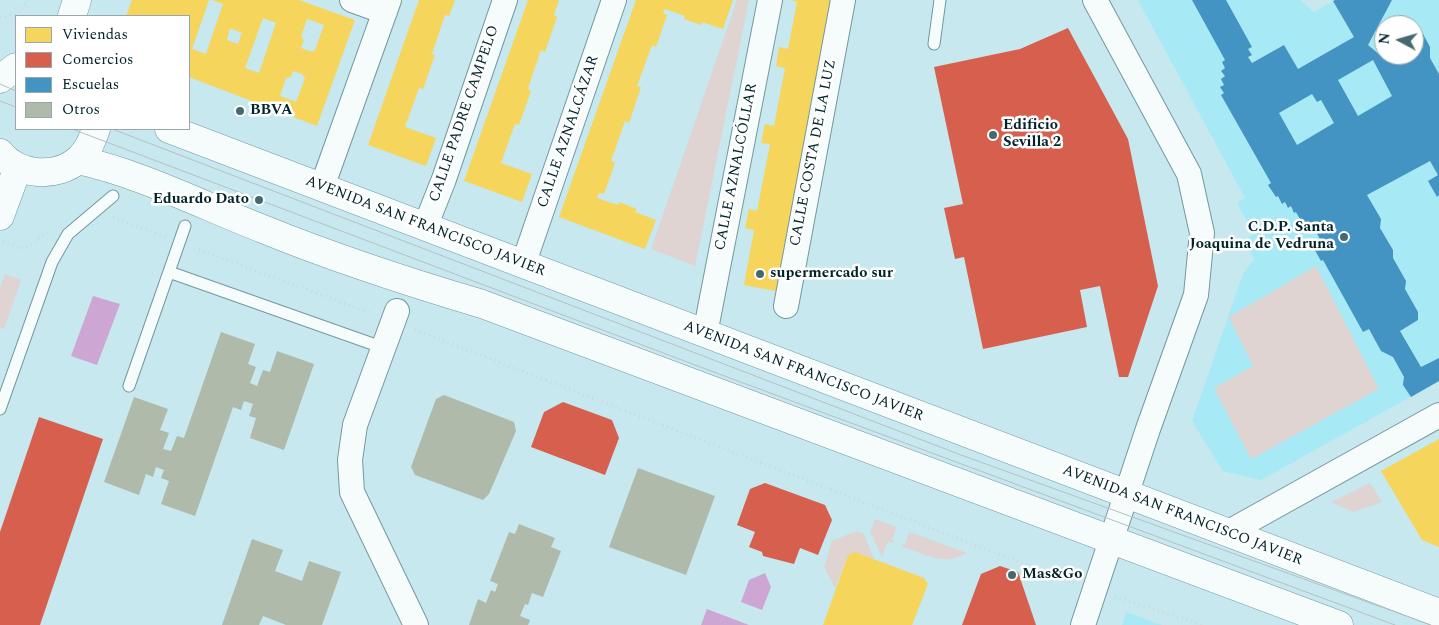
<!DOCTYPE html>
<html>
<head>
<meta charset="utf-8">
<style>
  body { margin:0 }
  #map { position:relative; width:1439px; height:625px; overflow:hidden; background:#c6e8ee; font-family:Spectral,serif }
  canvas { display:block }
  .legend { position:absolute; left:15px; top:15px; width:175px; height:115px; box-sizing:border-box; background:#fff; border:1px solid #99a7aa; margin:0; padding:6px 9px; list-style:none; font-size:15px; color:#00242a }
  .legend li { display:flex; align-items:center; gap:10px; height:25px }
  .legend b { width:25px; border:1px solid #99a7aa }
  .north { position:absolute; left:1374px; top:15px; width:50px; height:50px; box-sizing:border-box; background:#fff; border:1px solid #99a7aa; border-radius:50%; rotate:276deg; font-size:14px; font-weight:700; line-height:20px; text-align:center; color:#00242a }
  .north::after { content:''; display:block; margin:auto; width:18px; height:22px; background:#45696f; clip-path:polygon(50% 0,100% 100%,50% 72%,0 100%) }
</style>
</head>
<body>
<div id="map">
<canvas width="1439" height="625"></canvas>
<ul class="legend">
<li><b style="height:14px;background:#f6d55c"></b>Viviendas</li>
<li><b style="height:14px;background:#d6604d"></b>Comercios</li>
<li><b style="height:14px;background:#4393c3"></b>Escuelas</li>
<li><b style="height:14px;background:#b0baaa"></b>Otros</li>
</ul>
<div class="north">N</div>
</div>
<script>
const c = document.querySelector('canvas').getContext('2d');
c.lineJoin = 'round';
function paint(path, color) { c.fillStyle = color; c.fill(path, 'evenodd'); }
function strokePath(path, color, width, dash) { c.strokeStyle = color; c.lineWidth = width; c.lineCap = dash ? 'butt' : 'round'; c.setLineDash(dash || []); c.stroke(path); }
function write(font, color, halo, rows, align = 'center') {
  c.font = font + ' Spectral,serif'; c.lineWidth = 5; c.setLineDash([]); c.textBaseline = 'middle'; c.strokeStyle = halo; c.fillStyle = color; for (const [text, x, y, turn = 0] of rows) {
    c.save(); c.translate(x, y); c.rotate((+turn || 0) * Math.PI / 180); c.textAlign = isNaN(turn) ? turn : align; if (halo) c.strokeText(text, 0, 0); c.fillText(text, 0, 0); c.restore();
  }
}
paint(new Path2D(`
  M1138 0H1300L1314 12 1335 0H1439V381L1261 480 1223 471 1192 421 1243 274 1254 259 1244 240 1254 234 1237 203 1245 198ZM1384 25H1414V55H1384Z
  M1126 612 1162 625H1122Z`), '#a7eaf6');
paint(new Path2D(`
  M737 0H749L695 266 651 249Z
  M1316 266 1379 389 1251 459 1214 388 1253 366 1229 317Z
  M5 274 21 280 4 329 0 328V288Z
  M1370 483 1382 502 1353 512 1331 502Z
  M875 519 897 527 892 539 894 543 888 541 882 557 870 532Z
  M856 531 864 534 874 559 855 552 848 555 835 588 824 567 832 541Z
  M909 532 967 553C945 567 924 554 901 546L905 544Z`), '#dfd4d1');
paint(new Path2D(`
  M93 296 120 304 97 365 71 356Z
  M765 573 771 587 762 610 741 602 749 580Z
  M707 609 749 625H701Z`), '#cea6d4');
paint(new Path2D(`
  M132 0H209L192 49 206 54 223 4 212 0H299L355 20 317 126 189 77V16H126ZM263 18 276 23 259 73 245 68ZM307 19 324 25 315 50 312 52 301 48 304 40 301 37ZM230 28 242 33 238 44 227 40ZM293 71 302 74 305 78 296 102 280 96 286 78 291 77Z
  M419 0H455L449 16 445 15 432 54 435 55 423 89 419 88 405 127 436 138 426 166 368 145Z
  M528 0H559L554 15 557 17 545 52 541 50 534 70 528 89 531 91 519 125 515 124 501 163 532 174 522 202 464 181Z
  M636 0H733L723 29 702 22 701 25 684 19 685 16 665 9 663 13 667 15 656 47 652 45 637 86 641 87 629 123 625 121 611 161 615 163 604 194 599 193 597 198 618 205 619 202 637 209 635 212 656 220 645 249 559 217Z
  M791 0H831L776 291 744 285 754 230 745 228 749 209 757 211 770 144 761 143 765 124 774 126 785 68 776 66 779 47 788 49 797 2Z
  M1439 439V547L1422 540 1381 471Z
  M855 552 924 578 928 584 912 625H823L848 555Z`), '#f6d55c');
paint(new Path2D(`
  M1068 28 1128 139 1158 286 1128 377H1119L1100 286 1080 290 1087 327 983 349 964 257 955 259 944 208 963 204 934 67 1020 49Z
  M563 402 612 420 619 438 605 475 531 447 544 412Z
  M39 417 103 439 40 625H0V532Z
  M765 483 825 505 832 520 818 555 800 548 794 564 763 556 762 552 749 547 755 532 737 525 750 489Z
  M1000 566 1018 572 1036 625H962L981 574Z`), '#d6604d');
paint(new Path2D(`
  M1192 0H1226L1252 47 1248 49 1252 55 1248 57 1252 63 1284 45 1298 69 1354 37 1333 1 1335 0H1392L1368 45 1380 55 1384 53V55H1414V36L1422 32 1430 47V58L1439 74V195L1437 197 1428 181 1438 175 1430 161 1367 195 1381 219 1380 228 1393 250V258L1406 281 1405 289 1418 312V320L1400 331 1421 367 1439 358V381L1411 397 1403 385 1404 377 1393 357 1381 351 1369 329 1363 332 1323 260 1321 261 1312 245 1321 241 1313 226 1306 230 1296 212 1294 213 1291 206 1288 208 1285 202 1282 204 1278 196 1276 197 1268 185 1271 183 1221 95 1224 93 1220 87 1224 85 1221 79 1225 76 1221 71 1225 68 1222 62 1225 60ZM1373 60 1392 96 1358 116 1338 80ZM1312 94 1317 102 1321 100 1334 123 1297 145 1279 113Z`), '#4393c3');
paint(new Path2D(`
  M221 332 255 344 248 364 256 367 250 383 257 386 263 370 270 372 277 351 314 364 284 450 250 438 256 418 249 416 253 404 244 401 241 410 233 407 195 516 161 504 169 481 161 478 164 470 156 467 153 477 146 474 139 495 104 482 134 397 168 409 160 430 169 433 163 449 171 451 177 436 184 438Z
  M444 395 514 422 516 431 489 494 483 500 415 475 411 467 436 399Z
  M638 468 715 496 686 575 609 547Z
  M519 524 555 538 551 547 561 551 543 597 532 593 528 605 525 604 520 616 530 620 528 625H469L478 599 486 603 491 590 495 592 498 584 490 581 509 532 515 534Z
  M252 539 283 550 275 571 302 581 309 561 341 572 322 625H286L263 616 259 625H222Z`), '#b0baaa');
const lane = new Path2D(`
  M934 44 940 0
  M169 272 384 348
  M129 386 185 226
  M0 409 52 262 68 234 113 196`);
const street = new Path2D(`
  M352 0 385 12
  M322 187 389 0
  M425 227 444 179 505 0
  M523 265 614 0
  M786 306 843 0
  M397 311 355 425 350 460 352 492 416 625
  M705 334 770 0
  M1227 533 1439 415
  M1083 625 1148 429 1196 295 1202 233 1189 174 1095 0`);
const primary = new Path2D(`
  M72 16 77 0
  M0 79 16 67
  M169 129 1439 613
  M0 153C18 176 57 179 79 159 88 151 92 140 96 129
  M78 160C139 173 204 206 263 229 334 258 408 282 482 304L1339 625
  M0 216 18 167`);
strokePath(lane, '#75989d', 13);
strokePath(street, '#75989d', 26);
strokePath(primary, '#75989d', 29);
strokePath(new Path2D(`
  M0 17 16 15 28 0
  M113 217 165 237
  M3 242 24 249 50 230
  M194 248 371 313
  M415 330 1074 583
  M1115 597 1203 625`), '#cdd8da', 3, [1, 4]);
strokePath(lane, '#f6fcfc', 11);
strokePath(street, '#f6fcfc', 24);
strokePath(primary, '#f6fcfc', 28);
strokePath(new Path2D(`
  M0 84 16 91
  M0 101 16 107
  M72 129 703 368 1395 625
  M112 129 961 455 1431 625`), '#b7c0c2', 1);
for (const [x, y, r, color] of [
  [240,111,5,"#45696f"],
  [993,135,5,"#45696f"],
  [259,200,5,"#45696f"],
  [1344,237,5,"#45696f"],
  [760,274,5,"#45696f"],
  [1012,575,5,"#45696f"]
]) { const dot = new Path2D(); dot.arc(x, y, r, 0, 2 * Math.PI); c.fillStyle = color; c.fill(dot); strokePath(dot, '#fff', 2); }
write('bold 15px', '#00242a', '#fff', [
  ["BBVA",250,111],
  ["Edificio",1003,126],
  ["Sevilla 2",1003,143],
  ["Eduardo Dato",249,200,"right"],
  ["C.D.P. Santa",1334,228,"right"],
  ["Joaquina de Vedruna",1334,245,"right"],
  ["supermercado sur",770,274],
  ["Mas&Go",1022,575]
], 'left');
write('15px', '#00242a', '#fff', [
  ["CALLE PADRE CAMPELO",465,114,-71],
  ["CALLE AZNALCÁZAR",569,132,-71],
  ["CALLE COSTA DE LA LUZ",814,153,-79],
  ["CALLE AZNALCÓLLAR",737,167,-79],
  ["AVENIDA SAN FRANCISCO JAVIER",425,227,21],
  ["AVENIDA SAN FRANCISCO JAVIER",803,372,21],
  ["AVENIDA SAN FRANCISCO JAVIER",1182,516,21]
]);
</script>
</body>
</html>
